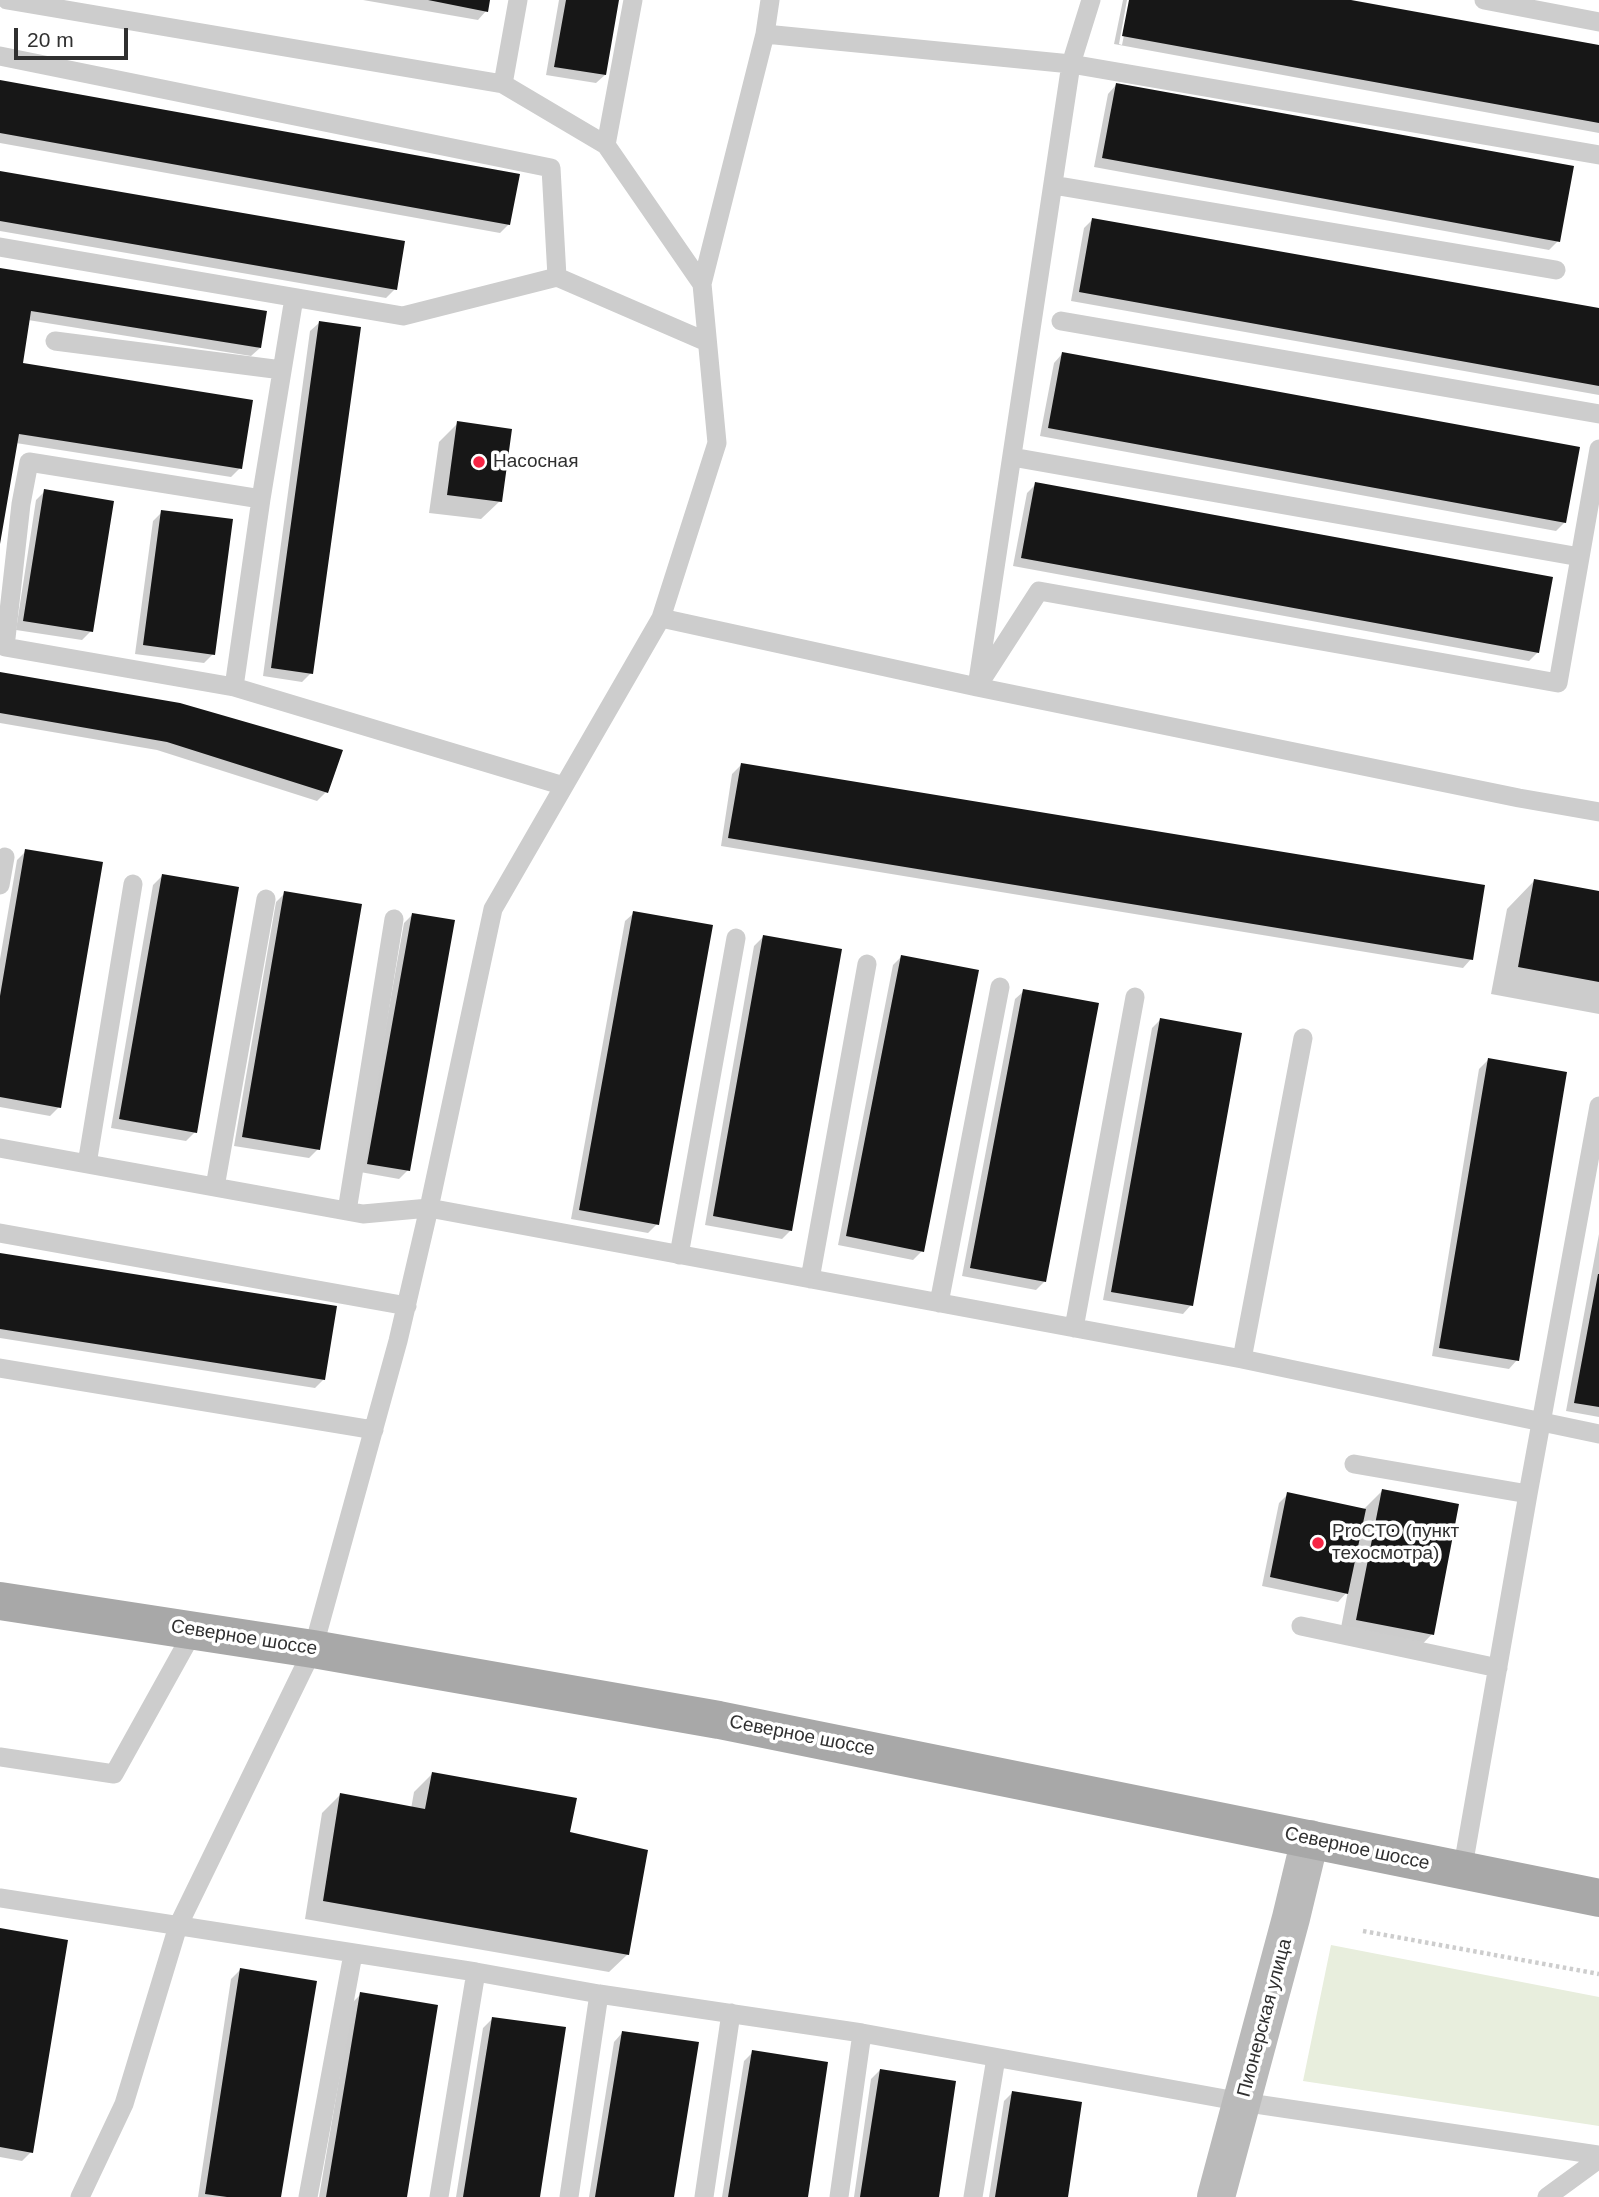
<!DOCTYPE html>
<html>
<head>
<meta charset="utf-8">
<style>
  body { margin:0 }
  #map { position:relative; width:1599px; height:2197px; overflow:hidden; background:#fff; font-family:Arial,sans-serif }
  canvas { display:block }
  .scale { position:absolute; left:14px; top:28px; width:114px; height:32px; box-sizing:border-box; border:4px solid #303030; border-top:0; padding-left:9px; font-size:21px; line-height:24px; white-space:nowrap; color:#303030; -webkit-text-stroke:5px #fff; paint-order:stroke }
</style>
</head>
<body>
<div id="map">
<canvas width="1599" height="2197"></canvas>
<div class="scale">20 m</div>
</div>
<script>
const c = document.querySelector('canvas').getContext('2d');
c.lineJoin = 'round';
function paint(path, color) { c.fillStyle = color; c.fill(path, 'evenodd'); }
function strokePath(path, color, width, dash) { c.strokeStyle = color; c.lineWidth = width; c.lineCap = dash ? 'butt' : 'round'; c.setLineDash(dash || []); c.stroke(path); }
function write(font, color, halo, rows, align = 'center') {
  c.font = font + ' Arial,sans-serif'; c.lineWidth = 7; c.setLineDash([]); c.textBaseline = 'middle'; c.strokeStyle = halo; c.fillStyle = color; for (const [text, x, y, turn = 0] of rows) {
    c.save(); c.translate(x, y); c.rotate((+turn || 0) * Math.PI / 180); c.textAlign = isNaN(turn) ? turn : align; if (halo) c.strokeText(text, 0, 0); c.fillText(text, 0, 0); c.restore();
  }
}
paint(new Path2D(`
  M1331 1945 1599 1997V2126L1303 2081Z`), '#e8eedd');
paint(new Path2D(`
  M363 0H488L486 11 478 20Z
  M559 0H618L605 75 596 83 546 75Z
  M1123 0H1127L1119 44 1122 45 1131 0H1341L1599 47V133L1114 44Z
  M0 82 509 224 500 233 0 143Z
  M1116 85 1558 241 1549 250 1094 167 1108 94Z
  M0 173 395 289 386 298 0 231Z
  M1093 219 1599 310V395L1071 301 1084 228Z
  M0 270 260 348 251 356 28 320 21 364 240 468 231 477 16 443 0 542Z
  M319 323 311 673 302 682 263 676 310 331Z
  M1062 354 1565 522 1556 531 1040 436 1054 363Z
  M458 423 500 501 481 519 429 513 439 442Z
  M1036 484 1538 652 1529 661 1013 566 1027 493Z
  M45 491 91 631 82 640 16 630 36 500Z
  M162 512 213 654 204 663 135 654 153 521Z
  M0 674 326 792 317 801 157 750 0 723Z
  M741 765 1471 959 1463 968 721 846 732 774Z
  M26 851 59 1107 50 1116 0 1107V959L17 860Z
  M162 876 195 1132 186 1141 111 1128 153 885Z
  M1534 881 1599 893V1014L1491 994 1507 909Z
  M285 893 318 1149 309 1158 234 1146 276 902Z
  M634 913 657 1224 648 1233 571 1219 625 921Z
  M413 914 408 1170 399 1179 360 1172 404 923Z
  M763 937 791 1230 782 1239 705 1225 754 946Z
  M901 957 922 1251 913 1260 838 1245 893 965Z
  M1024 991 1044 1282 1036 1290 962 1276 1015 999Z
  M1161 1019 1191 1305 1183 1314 1103 1300 1152 1028Z
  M1488 1060 1517 1360 1509 1369 1432 1356 1479 1069Z
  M1599 1234V1417L1566 1411Z
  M0 1255 324 1379 315 1388 0 1338Z
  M1382 1491 1432 1634 1414 1653 1339 1638 1348 1591 1338 1602 1262 1586 1279 1503 1288 1494 1363 1510Z
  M432 1774 568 1833 628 1954 609 1972 305 1919 322 1813 341 1794 411 1809 414 1792Z
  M0 1930 31 2152 22 2161 0 2157Z
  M240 1970 279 2197H198L231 1979Z
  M361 1994 405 2197H319L352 2003Z
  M492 2019 538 2197H456L483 2028Z
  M622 2033 673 2197H589L614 2042Z
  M753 2052 806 2197H722L744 2061Z
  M880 2070 937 2197H854L871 2079Z
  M1012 2093 1067 2197H989L1004 2101Z`), '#0003');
paint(new Path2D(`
  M428 0H490L488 12Z
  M566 0H619L606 75 554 67Z
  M1129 0H1351L1599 45V123L1122 36Z
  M0 80 520 174 510 225 0 133Z
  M1116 83 1574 166 1560 242 1102 158Z
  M0 171 405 241 397 290 0 221Z
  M1092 218 1599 308V386L1079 292Z
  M0 268 267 311 261 348 31 311 23 363 253 400 242 469 19 434 0 544Z
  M319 321 361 327 313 674 271 668Z
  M1062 352 1580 447 1566 523 1048 428Z
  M457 421 512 429 502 502 447 495Z
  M1035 482 1553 577 1539 653 1021 558Z
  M44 489 114 501 93 632 23 621Z
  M161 510 233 519 215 655 143 645Z
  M0 672 180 703 343 750 328 793 167 742 0 713Z
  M741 763 1485 885 1473 960 728 838Z
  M25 849 103 862 61 1108 0 1097V996Z
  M162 874 239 887 197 1133 119 1119Z
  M1534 879 1599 891V982L1518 967Z
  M284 891 362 904 320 1150 242 1137Z
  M633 911 713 925 659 1225 579 1210Z
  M412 913 455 920 410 1171 367 1164Z
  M763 935 842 949 792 1231 713 1216Z
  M901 955 979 970 924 1252 846 1236Z
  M1023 989 1099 1003 1046 1282 970 1268Z
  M1160 1018 1242 1033 1193 1306 1111 1292Z
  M1488 1058 1567 1072 1519 1361 1439 1348Z
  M0 1253 337 1306 325 1380 0 1329Z
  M1598 1274H1599V1407L1574 1403Z
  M1382 1489 1459 1504 1434 1635 1356 1620Z
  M1287 1492 1366 1509 1348 1594 1270 1577Z
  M432 1772 577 1798 570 1832 648 1850 629 1955 323 1901 340 1793 425 1809Z
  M0 1928 68 1940 33 2153 0 2147Z
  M240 1968 317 1981 281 2197H227L205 2194Z
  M360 1992 438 2005 407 2197H326Z
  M492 2017 566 2027 540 2197H463Z
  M622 2031 699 2042 674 2197H595Z
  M752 2050 828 2062 808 2197H728Z
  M880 2069 956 2081 939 2197H860Z
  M1012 2091 1082 2102 1068 2197H995Z`), '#171717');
strokePath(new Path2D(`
  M1363 1931 1599 1974`), '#cdcdcd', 4.5, [3.5, 3.5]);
strokePath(new Path2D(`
  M7 0 503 84
  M518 0 503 84 606 145 702 284 717 443 661 618
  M1091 0 1071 64 1599 155
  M1484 0 1599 22
  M765 34 1071 64 977 687 1519 798 1599 812
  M0 56 551 168 557 277
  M606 145 633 0
  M1053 185 1556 270
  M0 247 403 316 557 277 707 342
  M702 284 765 34 770 0
  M1061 321 1599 414
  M55 341 282 370
  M1012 457 1580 557
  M261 499 294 298
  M234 687 5 647 21 504 29 462 261 499 234 687 564 786
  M0 885 5 857
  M0 1148 363 1214 429 1208 1242 1359 1303 1038
  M87 1164 133 884
  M215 1187 266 899
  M347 1211 394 919
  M0 1233 407 1306
  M679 1255 736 938
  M810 1279 867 964
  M939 1303 1000 987
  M1074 1328 1135 997
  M1242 1359 1599 1434
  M0 1368 374 1430
  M1354 1464 1528 1494
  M1301 1626 1498 1668
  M0 1757 114 1774 194 1630
  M1462 1872 1528 1494 1599 1106
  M0 1898 476 1972 599 1994 862 2033 1242 2102 1599 2155
  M80 2197 124 2104 178 1926 313 1649 398 1341 429 1208 493 909 661 618 977 687 1039 591 1558 683 1599 449
  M308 2197 353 1954
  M439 2197 476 1972
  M569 2197 599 1994
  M704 2197 731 2013
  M839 2197 862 2033
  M973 2197 996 2058
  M1547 2197 1599 2159`), '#cdcdcd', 19);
strokePath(new Path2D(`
  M1216 2197 1291 1918 1310 1839`), '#bababa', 38);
strokePath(new Path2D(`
  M0 1601 313 1649 719 1720 1599 1898`), '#a8a8a8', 38);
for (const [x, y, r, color] of [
  [479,462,7,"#f62444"],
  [1318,1543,7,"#f62444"]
]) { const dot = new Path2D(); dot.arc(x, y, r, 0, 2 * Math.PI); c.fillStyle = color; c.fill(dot); strokePath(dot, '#fff', 2.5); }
write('19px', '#303030', '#fff', [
  ["Насосная",493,462],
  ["ProСТО (пункт",1332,1532],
  ["техосмотра)",1332,1554]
], 'left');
write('19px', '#303030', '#fff', [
  ["Северное шоссе",244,1638,9],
  ["Северное шоссе",802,1736,11],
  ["Северное шоссе",1357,1849,12],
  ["Пионерская улица",1265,2018,-75]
]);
</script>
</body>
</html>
